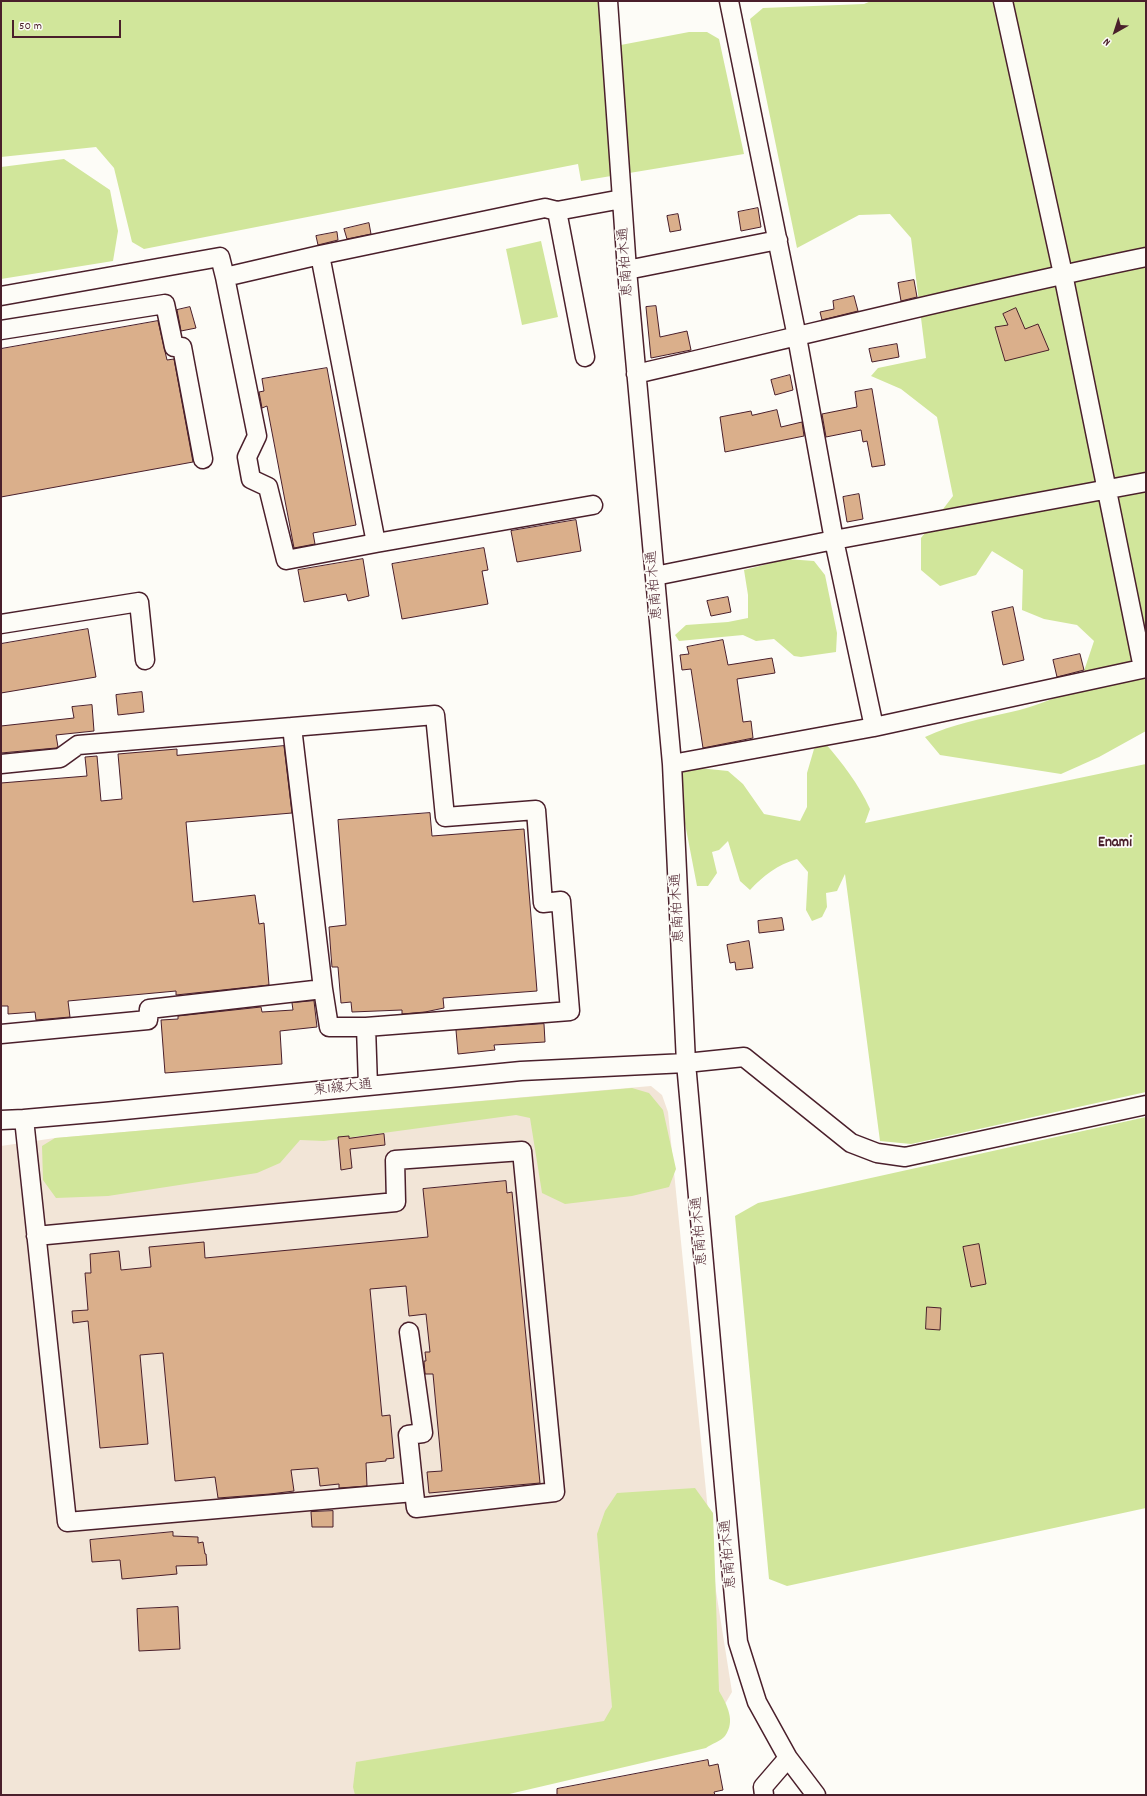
<!DOCTYPE html>
<html>
<head>
<meta charset="utf-8">
<style>
  body { margin:0 }
  #map { position:relative; width:1147px; height:1796px; overflow:hidden; background:#fdfcf7; font-family:Dekko,sans-serif }
  canvas { display:block }
  .frame { position:absolute; inset:0; border:2px solid #4a1f2b; pointer-events:none }
  .north { position:absolute; left:1095px; top:12px; width:40px; height:40px; -webkit-text-stroke:3px #fdfcf7; paint-order:stroke; rotate:219deg; font-size:11px; font-weight:700; line-height:16px; text-align:center; color:#4a1f2b }
  .north::after { content:''; display:block; margin:auto; width:14px; height:18px; background:#4a1f2b; clip-path:polygon(50% 0,100% 100%,50% 72%,0 100%) }
  .scale { position:absolute; left:12px; top:20px; width:109px; height:18px; box-sizing:border-box; border:2px solid #4a1f2b; border-top:0; padding-left:5px; font-size:12px; line-height:14px; white-space:nowrap; color:#4a1f2b; -webkit-text-stroke:3px #fdfcf7; paint-order:stroke }
</style>
</head>
<body>
<div id="map">
<canvas width="1147" height="1796"></canvas>
<div class="frame"></div>
<div class="north">N</div>
<div class="scale">50 m</div>
</div>
<script>
const c = document.querySelector('canvas').getContext('2d');
c.lineJoin = 'round';
function paint(path, color) { c.fillStyle = color; c.fill(path, 'evenodd'); }
function strokePath(path, color, width, dash) { c.strokeStyle = color; c.lineWidth = width; c.lineCap = dash ? 'butt' : 'round'; c.setLineDash(dash || []); c.stroke(path); }
function write(font, color, halo, rows, align = 'center') {
  c.font = font + ' Dekko,"Klee One",sans-serif'; c.lineWidth = 3.5; c.setLineDash([]); c.textBaseline = 'middle'; c.strokeStyle = halo; c.fillStyle = color; for (const [text, x, y, turn = 0] of rows) {
    c.save(); c.translate(x, y); c.rotate((+turn || 0) * Math.PI / 180); c.textAlign = isNaN(turn) ? turn : align; if (halo) c.strokeText(text, 0, 0); c.fillText(text, 0, 0); c.restore();
  }
}
paint(new Path2D(`
  M651 1086 662 1095 668 1112 716 1591 732 1692 715 1721 400 1795H1V1146L55 1138Z`), '#f2e5d7');
paint(new Path2D(`
  M1 1H601L605 48 689 32H707L719 39 744 154 581 181 578 164 144 249 132 242 114 168 96 147 1 157Z
  M871 1H1146V731L1099 757 1061 774 940 755 925 737C953 724 981 719 1011 712 1034 707 1056 697 1078 689L1094 641 1077 625 1044 619 1022 610 1023 570 992 551 976 575 940 586 921 570V538L953 496 937 417 901 389 871 376 878 368 926 358 911 238 890 214 859 215 797 248 750 19 763 8 864 4Z
  M64 159 110 190 118 231 113 261 1 279V167Z
  M541 241 558 317 522 325 506 249Z
  M787 559 814 561 825 575 837 633 836 652 801 657 794 656 774 639 756 641 743 635 679 641 675 635 686 625 728 622 748 618V595L744 570Z
  M825 743C843 764 858 783 870 809L865 823 1146 764V1092L911 1144 880 1141 845 874 837 891 826 893 827 907 822 917 812 921 806 910 808 872 797 859C777 865 764 875 750 890L740 881 728 841 719 850 712 852 717 873 708 886H697L683 813 680 773 699 768 728 771 743 784 764 814 800 821 807 807V773L814 749Z
  M632 1088 649 1093 663 1110 676 1169 669 1187 632 1196 565 1204 542 1193 530 1118 516 1115 324 1141 300 1140 280 1163 257 1173 108 1196 56 1198 43 1180 42 1146 55 1138Z
  M1146 1117V1508L787 1586 769 1579 735 1216 758 1203Z
  M695 1488 713 1513 719 1691C727 1705 736 1721 725 1736 721 1741 711 1744 706 1748L505 1795H355L353 1787 356 1762 604 1721 612 1707 597 1534 605 1511 617 1493Z`), '#d1e69b');
const building = new Path2D(`
  M758 208 761 227 741 231 738 212Z
  M678 214 681 230 670 232 667 216Z
  M369 223 371 234 347 239 344 229Z
  M337 232 338 240 318 245 316 236Z
  M914 280 917 297 901 301 898 283Z
  M854 296 858 311 822 320 820 312 834 309 833 301Z
  M656 306 660 337 687 331 691 350 651 358 646 307Z
  M190 307 196 328 181 331 177 310Z
  M1016 308 1025 329 1038 324 1049 350 1005 361 995 327 1008 325 1003 314Z
  M158 321 167 360 174 359 193 462 1 497V349Z
  M897 344 899 357 872 362 869 349Z
  M327 368 356 525 313 533 315 544 294 548 267 406 262 408 259 392 264 391 262 379Z
  M790 375 793 390 775 395 771 380Z
  M872 389 885 465 872 467 867 441 863 442 861 430 826 437 822 414 857 407 855 392Z
  M777 410 781 427 802 422 804 436 725 452 720 417 751 411 752 415Z
  M859 494 863 519 847 522 843 497Z
  M576 520 581 551 517 562 511 531Z
  M484 548 488 570 482 571 488 604 402 619 392 564Z
  M363 559 369 596 348 601 346 594 304 602 298 570Z
  M728 597 731 612 711 616 707 601Z
  M1013 607 1024 660 1003 665 992 612Z
  M88 629 96 677 1 693V644Z
  M723 640 728 665 772 658 775 673 737 679 743 722 751 721 753 738 703 748 691 669 682 670 680 655 689 654 687 647Z
  M1080 654 1084 670 1057 677 1053 660Z
  M142 692 144 712 118 715 116 695Z
  M92 705 94 731 56 735 58 747 56 748 1 753V726L74 718 72 707Z
  M284 746 292 813 186 822 193 902 255 895 259 924 264 923 269 985 176 995V991L68 1001 70 1017 36 1020 35 1012 8 1014V1006H1V783L87 776 85 757 97 756 101 801 122 799 118 754 177 749V755Z
  M430 813 432 836 524 829 537 991 443 998 444 1008 425 1012 402 1014V1010L352 1012 351 1002 341 1003 338 967H332L331 955 329 927 346 925 338 820Z
  M782 918 784 930 759 933 758 921Z
  M749 941 753 968 736 970 735 962 730 963 727 945Z
  M314 1001 317 1027 280 1031 282 1064 165 1073 161 1020 178 1019V1016L261 1007 262 1012 293 1010 292 1003Z
  M544 1024 545 1042 494 1045 495 1050 458 1054 456 1030Z
  M384 1134 385 1145 350 1149 352 1168 341 1170 338 1137 349 1136V1138Z
  M506 1181 507 1193 512 1192 540 1483 429 1493 427 1472 442 1471 433 1374H425L424 1361H426L425 1352H430L426 1314 409 1316 406 1286 370 1289 382 1416 390 1415 394 1458 386 1459V1461L366 1463 367 1486 339 1488V1484L320 1486 318 1468 291 1470 294 1491 270 1494 218 1498 215 1477 175 1481 163 1353 140 1355 148 1444 100 1448 88 1321 73 1323 72 1311 88 1310 85 1273H91L90 1254 119 1251 121 1270 151 1267 149 1247 204 1242 205 1258 428 1237 423 1189Z
  M979 1244 986 1284 971 1287 963 1247Z
  M927 1307 941 1308 940 1330 926 1329Z
  M333 1511V1527H312L311 1512Z
  M173 1532V1536L198 1537V1543L203 1542 205 1554H206L207 1565 176 1566 177 1574 122 1579 120 1560 92 1562 90 1540Z
  M178 1607 180 1649 139 1651 137 1609Z
  M708 1760 709 1766 718 1764 723 1790 714 1792 715 1795H557V1789Z`);
paint(building, '#daaf8b');
strokePath(building, '#4a1f2b', 1);
const minor = new Path2D(`
  M608 1 627 270 672 764 686 1063 738 1642 757 1702 788 1758 816 1795
  M729 1 797 337 834 540 874 727
  M1003 1 1063 274 1143 668
  M557 211 585 357
  M320 255 545 208 557 211 622 199
  M627 270 778 240
  M225 277 257 436 247 457 251 479 268 487 286 560 376 543
  M1 296 220 257 225 277 320 255 376 543 593 505
  M1 330 165 304 174 347H182L203 459
  M636 374C806 335 975 292 1146 257
  M655 576 834 540 1146 482
  M1 624 139 602 145 660
  M1 764 60 758 78 745 435 715 445 817 536 810 543 903 561 901 570 1011 366 1027
  M672 764 874 727 1146 668
  M323 989 329 1027H366L368 1086
  M1 1034 148 1020 149 1009 323 989 292 727
  M24 1119 67 1522 414 1492 416 1508 555 1492 522 1151 395 1160 396 1202 36 1236
  M1 1120 24 1119 104 1112 521 1071 686 1063 744 1057 851 1143 877 1153 905 1157 1146 1105
  M409 1332 423 1433 408 1435 414 1492
  M764 1795 763 1787 788 1758`);
strokePath(minor, '#4a1f2b', 21);
strokePath(minor, '#fdfcf7', 18);
write('14px', '#4a1f2b', '#fdfcf7', [
  ["恵南柏木通",627,262,-94],
  ["恵南柏木通",656,585,-95],
  ["恵南柏木通",679,908,-93],
  ["東1線大通",343,1089,-6],
  ["恵南柏木通",701,1231,-95],
  ["恵南柏木通",730,1554,-95]
]);
write('bold 15px', '#4a1f2b', '#fdfcf7', [
  ["Enami",1115,844]
]);
</script>
</body>
</html>
